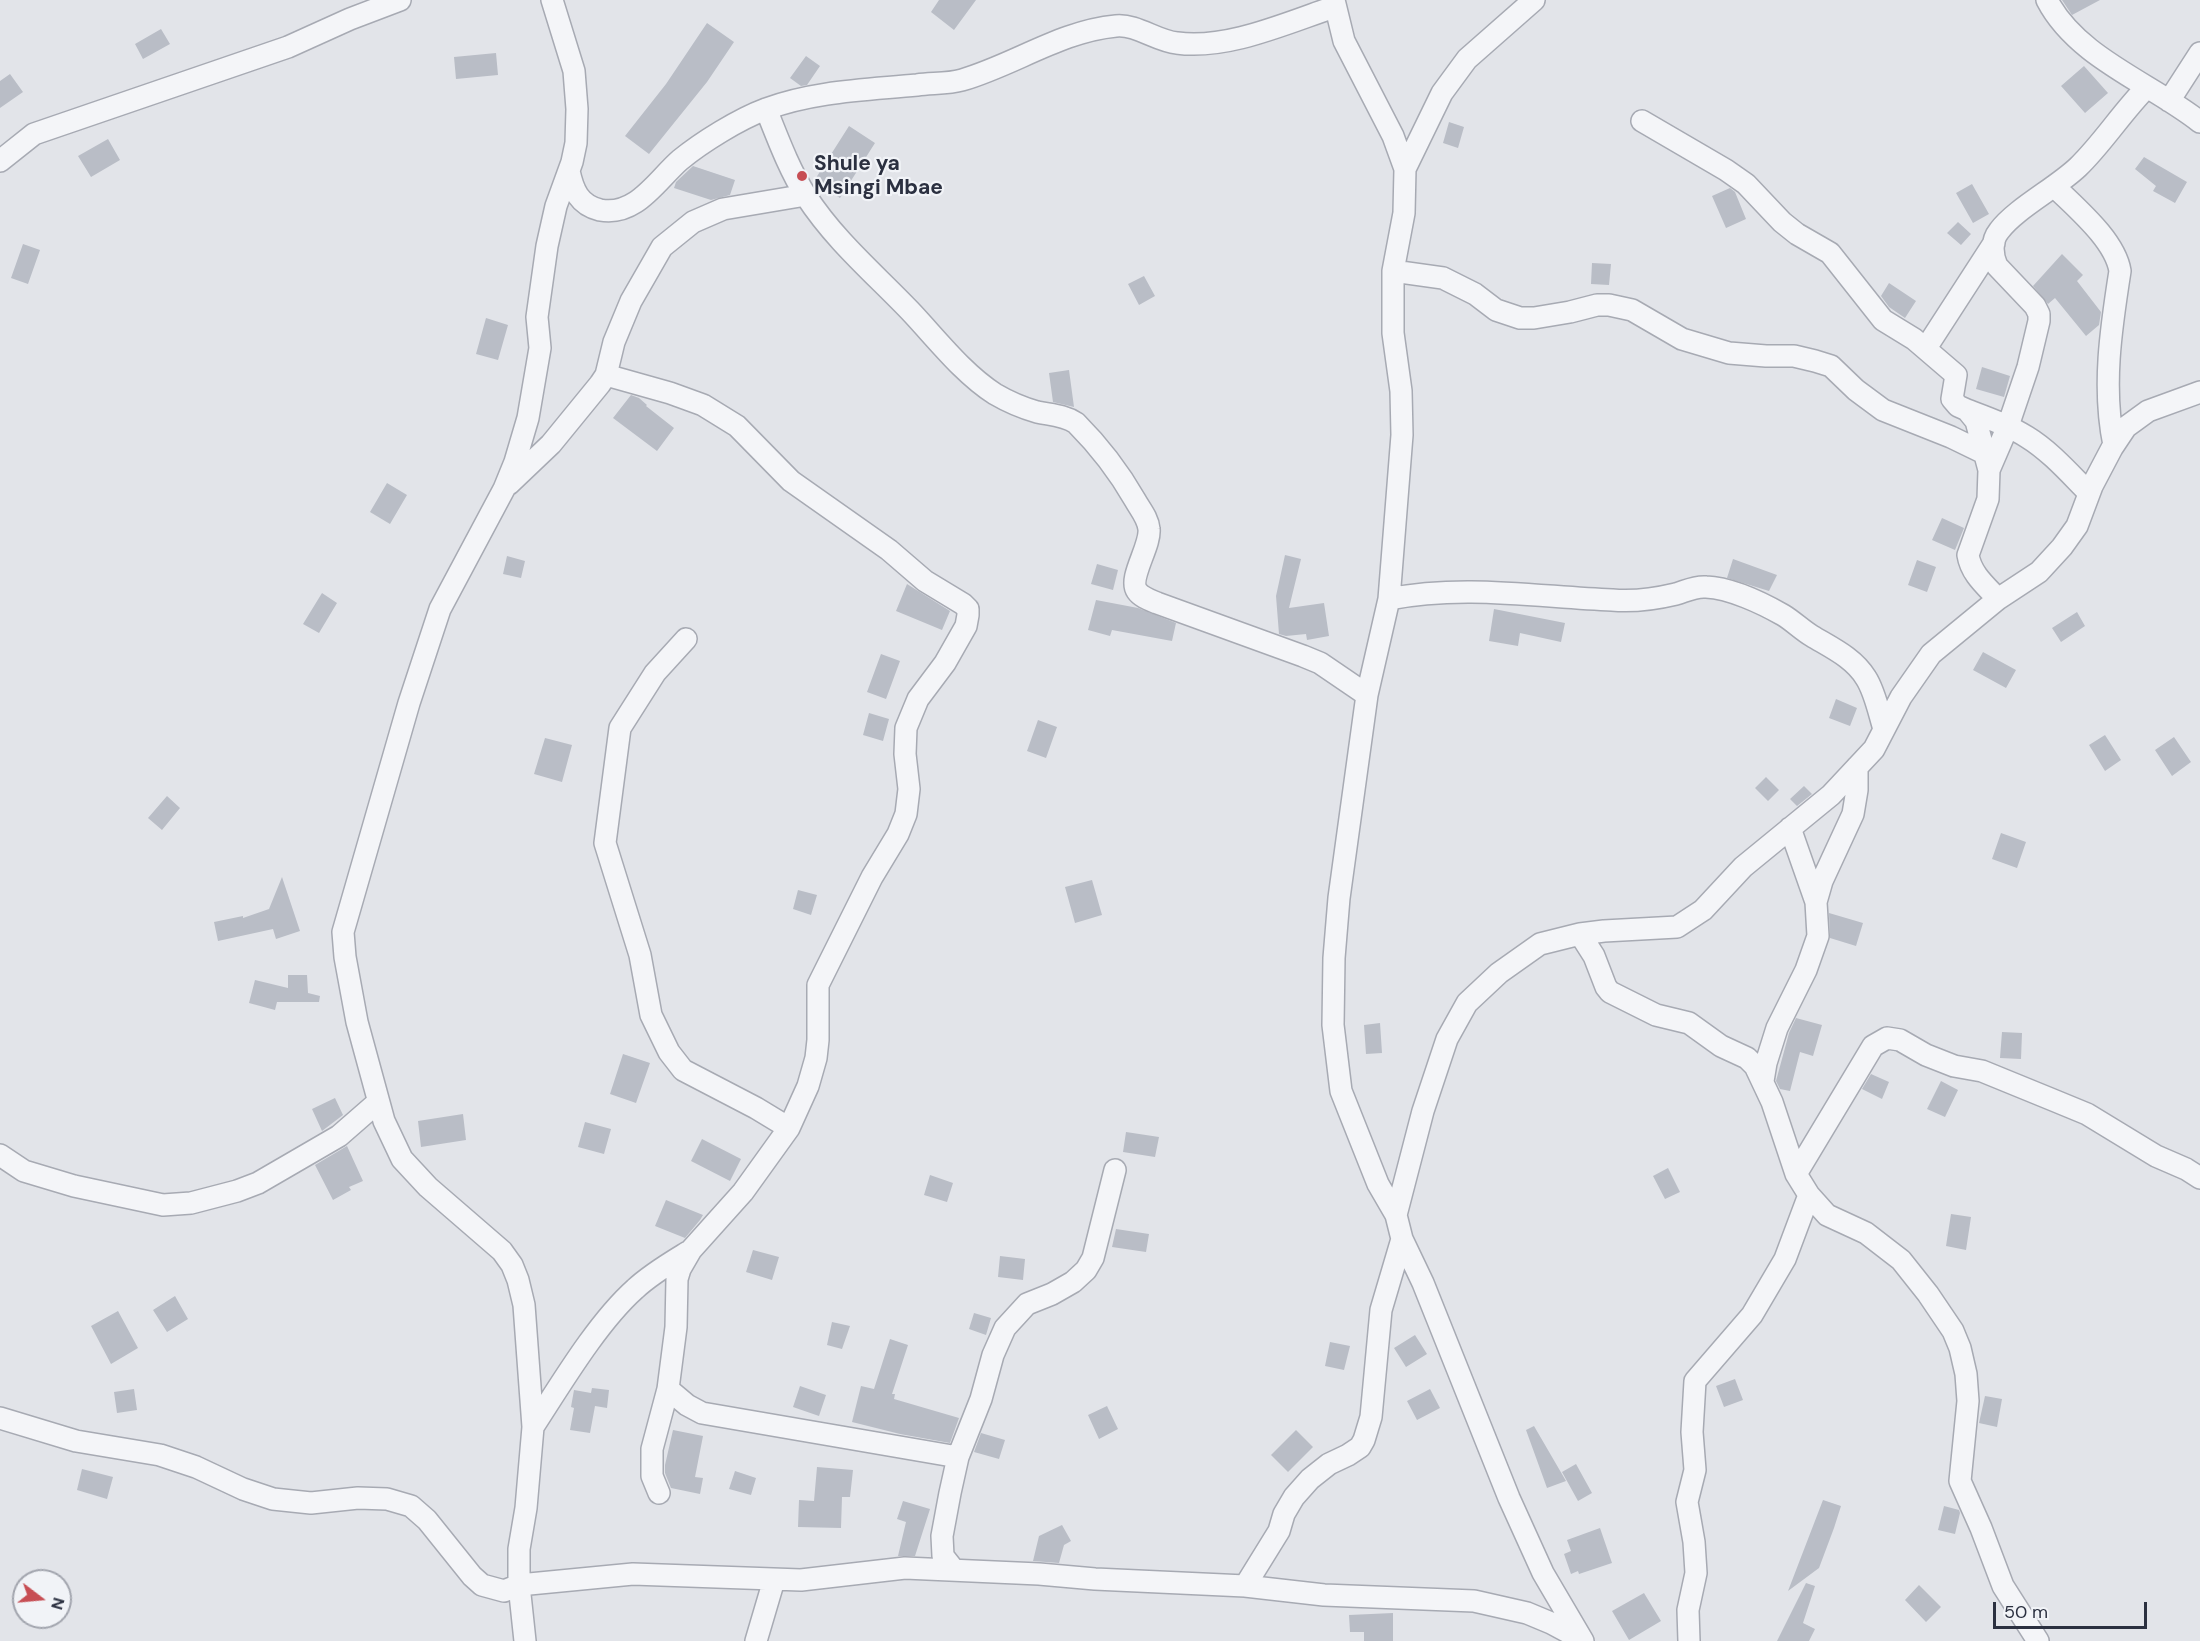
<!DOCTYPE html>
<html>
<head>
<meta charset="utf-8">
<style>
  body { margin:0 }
  #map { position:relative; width:2200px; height:1641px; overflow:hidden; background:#e2e4e9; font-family:"DM Sans",sans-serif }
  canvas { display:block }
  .north { position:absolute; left:12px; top:1569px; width:60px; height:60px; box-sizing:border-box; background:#f1f3f7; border:2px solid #a2a5ae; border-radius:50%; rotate:106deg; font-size:16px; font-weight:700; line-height:24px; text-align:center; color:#2b3040 }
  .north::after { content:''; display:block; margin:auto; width:21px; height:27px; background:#c74e54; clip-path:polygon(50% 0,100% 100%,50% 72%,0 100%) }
  .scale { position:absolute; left:1993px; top:1602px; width:154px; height:27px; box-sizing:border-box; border:3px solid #2b3040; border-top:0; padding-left:8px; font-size:18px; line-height:21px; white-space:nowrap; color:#2b3040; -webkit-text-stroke:4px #f1f3f7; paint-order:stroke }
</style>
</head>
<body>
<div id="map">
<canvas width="2200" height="1641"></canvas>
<div class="north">N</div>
<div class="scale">50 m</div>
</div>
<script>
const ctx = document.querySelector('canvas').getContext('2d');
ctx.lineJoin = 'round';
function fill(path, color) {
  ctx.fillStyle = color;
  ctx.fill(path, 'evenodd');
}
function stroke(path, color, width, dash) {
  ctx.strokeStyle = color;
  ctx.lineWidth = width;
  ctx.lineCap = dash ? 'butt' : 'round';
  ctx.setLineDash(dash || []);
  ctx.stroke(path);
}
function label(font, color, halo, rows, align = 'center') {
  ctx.font = font + ' "DM Sans",sans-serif';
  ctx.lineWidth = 4.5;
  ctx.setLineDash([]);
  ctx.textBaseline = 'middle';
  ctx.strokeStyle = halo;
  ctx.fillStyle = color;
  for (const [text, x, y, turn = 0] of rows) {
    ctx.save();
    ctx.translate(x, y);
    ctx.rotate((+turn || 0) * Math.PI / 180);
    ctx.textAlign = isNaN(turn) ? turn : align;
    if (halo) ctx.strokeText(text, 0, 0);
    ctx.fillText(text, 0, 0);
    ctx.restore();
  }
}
fill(new Path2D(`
  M939,0H976L954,30L931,12Z
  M2062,0H2100L2072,15Z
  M707,23L734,42L707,82L649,154L625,136L666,84Z
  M161,29L170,44L143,59L135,44Z
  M496,53L498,75L456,79L454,57Z
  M806,56L820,66L807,85L801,86L790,78Z
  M2084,66L2108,93L2085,113L2061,86Z
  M10,74L23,92L0,108V81Z
  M1449,122L1464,127L1458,148L1443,143Z
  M849,126L875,143L840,198L814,181Z
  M108,139L120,160L91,177L78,156Z
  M2144,157L2187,182L2175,203L2153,191L2156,186L2135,169Z
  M693,166L735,180L730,195L711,200L674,188L676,182Z
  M1972,184L1989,214L1973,223L1956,193Z
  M1730,188L1735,192L1746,219L1726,228L1712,196Z
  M1958,222L1971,234L1961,245L1947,233Z
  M23,244L40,250L28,284L11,278Z
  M2062,254L2083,275L2077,281L2101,312L2099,325L2086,336L2055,298L2048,304L2033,286Z
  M1592,263L1611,264L1609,285L1591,284Z
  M1144,276L1155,296L1139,305L1128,284Z
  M1889,283L1916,301L1905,318L1889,307L1881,296Z
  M486,318L508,325L498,360L476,354Z
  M1982,367L2010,376L2004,397L1976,389Z
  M1069,370L1074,407L1053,402L1049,373Z
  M631,395L639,398L647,405L646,406L674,428L657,451L613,418Z
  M387,483L407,495L390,524L370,512Z
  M1942,518L1964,528L1955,550L1932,540Z
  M1285,555L1301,559L1289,608L1324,603L1329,636L1307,640L1306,634L1286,636L1279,634L1276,596Z
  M507,556L525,561L521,578L503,574Z
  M1733,559L1777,575L1769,591L1727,578Z
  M1917,560L1936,567L1927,592L1908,585Z
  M1097,564L1118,570L1113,590L1091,584Z
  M907,584L950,611L942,630L896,611Z
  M322,593L337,603L319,633L303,624Z
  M1096,600L1138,608L1176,623L1172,641L1112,630L1110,636L1088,630Z
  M1494,609L1565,623L1561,642L1520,633L1518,646L1489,641Z
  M2077,612L2085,626L2061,642L2052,628Z
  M1983,652L2016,670L2006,688L1973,670Z
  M881,654L900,661L886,699L867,692Z
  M1836,699L1857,708L1850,726L1829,718Z
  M869,713L889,719L883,741L863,735Z
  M1038,720L1057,727L1046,758L1027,751Z
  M2105,735L2121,760L2105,771L2089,745Z
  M2174,737L2191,762L2172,776L2155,750Z
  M545,738L572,745L562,782L534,774Z
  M1766,777L1779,790L1768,801L1755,788Z
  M1804,786L1812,794L1797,806L1790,799Z
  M167,796L180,808L162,830L148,818Z
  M2001,833L2026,842L2017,868L1992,859Z
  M282,877L300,931L276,939L273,929L218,941L214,922L243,916V918L269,909Z
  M1092,880L1102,915L1075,923L1065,887Z
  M798,890L817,895L811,915L793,909Z
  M1829,913L1863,923L1856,946L1830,938Z
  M288,975H307L308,993L320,996L319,1002H277L275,1010L249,1003L255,980L288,988Z
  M1796,1018L1822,1025L1813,1056L1800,1052L1790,1091L1780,1089L1776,1081L1789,1033Z
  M1380,1023L1382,1053L1366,1054L1364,1025Z
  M2002,1032L2022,1033L2021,1059L2000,1058Z
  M623,1054L650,1063L636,1103L610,1094Z
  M1871,1074L1889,1082L1882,1099L1862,1089Z
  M1941,1081L1958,1090L1945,1117L1927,1109Z
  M335,1098L343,1115L322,1131L312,1109Z
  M463,1114L466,1140L421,1147L418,1121Z
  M585,1122L611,1129L604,1154L578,1147Z
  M1126,1132L1159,1137L1155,1157L1123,1152Z
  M702,1139L741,1159L730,1181L691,1161Z
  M347,1146L363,1181L349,1187L351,1190L333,1200L315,1165Z
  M1668,1168L1680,1192L1665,1199L1653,1176Z
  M930,1175L953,1183L947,1202L924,1195Z
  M666,1200L703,1215L700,1220L685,1238L655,1226Z
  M1951,1214L1971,1217L1966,1250L1946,1246Z
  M1116,1229L1149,1234L1146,1252L1112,1247Z
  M753,1250L779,1257L772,1280L746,1272Z
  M1000,1256L1025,1259L1023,1280L998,1277Z
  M175,1296L188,1319L167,1332L153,1310Z
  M118,1311L138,1348L111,1364L91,1326Z
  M974,1313L991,1318L986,1335L969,1329Z
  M832,1322L850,1326L842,1349L827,1345Z
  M1415,1335L1427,1354L1406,1367L1394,1348Z
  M890,1339L908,1345L892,1394H895L894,1399L959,1418L950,1443L900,1434L852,1422L861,1386L874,1389Z
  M1330,1342L1350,1346L1344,1370L1325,1366Z
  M1735,1379L1743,1400L1724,1407L1716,1386Z
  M800,1386L826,1395L819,1416L793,1407Z
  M592,1388L609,1390L607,1408L595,1406L590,1433L570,1430L574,1408L571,1407L574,1390L591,1393Z
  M134,1389L137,1410L117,1413L114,1392Z
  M1430,1389L1440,1408L1417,1420L1407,1401Z
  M1985,1396L2002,1399L1997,1427L1979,1423Z
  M1107,1406L1118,1429L1099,1439L1088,1415Z
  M1534,1426L1566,1481L1547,1488L1526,1430Z
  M673,1430L703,1436L695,1477L703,1478L700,1494L671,1488L665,1473V1465Z
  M1296,1430L1313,1447L1288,1472L1271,1455Z
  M981,1433L1005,1440L999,1459L974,1452Z
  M1576,1464L1592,1493L1578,1501L1562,1472Z
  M817,1467L853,1470L850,1497H842L841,1528L798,1527L799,1500L814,1501Z
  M82,1469L113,1477L107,1499L77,1490Z
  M735,1471L756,1478L751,1495L729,1489Z
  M1823,1500L1841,1506L1834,1528L1819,1568L1788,1591Z
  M903,1501L930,1509L915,1556H898L906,1522L897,1519Z
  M1944,1506L1959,1510L1960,1513L1955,1534L1938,1530Z
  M1062,1525L1071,1541L1064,1545L1059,1563L1033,1561L1039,1536Z
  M1600,1528L1612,1563L1579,1574L1578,1571L1571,1574L1564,1554L1571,1551L1567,1540Z
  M1806,1583L1815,1586L1803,1623L1815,1629L1809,1641H1777Z
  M1919,1585L1941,1607L1926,1622L1905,1600Z
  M1644,1593L1661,1621L1629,1640L1612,1611Z
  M1393,1613V1641H1364V1632H1350L1349,1615Z`), '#b9bdc6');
const street = new Path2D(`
  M1334,0L1344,41L1393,136L1405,169L1404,213L1393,271V333L1401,391L1402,435L1389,599L1367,695L1339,898L1334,958L1333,1025L1341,1091L1378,1184L1396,1215L1402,1239L1423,1283L1509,1498L1543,1573L1583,1641
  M2047,0C2077,58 2151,83 2200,122
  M2169,101L2200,53
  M766,109C778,139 789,169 806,196C836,242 876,275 913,314C939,342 964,374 995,394C1007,401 1023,408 1037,412C1051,415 1064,415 1076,423C1099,446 1119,472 1135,500C1140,509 1148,518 1149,529C1151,546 1128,578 1137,591C1141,597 1150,600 1157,603L1303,656L1320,663L1367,695
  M1642,121L1726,170L1746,184L1782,222L1797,234L1830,253L1883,320L1914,339L1956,375L1952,399L1958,406L1967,410L1976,421L1989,470L1988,499L1968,555C1971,574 1986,586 1998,599
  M0,161L34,134L288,47L350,19L400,0
  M1405,169L1442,93L1467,59L1534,0
  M569,171C573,190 579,205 600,210C636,217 657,180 680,160C702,142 739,119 766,109C815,91 866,90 917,85C932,83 948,84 962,80C1014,65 1061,31 1116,26C1137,24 1156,41 1177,43C1227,50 1286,23 1334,7
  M2055,187C2076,208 2115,240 2120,271C2111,328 2102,388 2114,445
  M1393,271L1443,278L1475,294L1496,310L1520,318H1534L1570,312L1597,305H1609L1632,310L1682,339L1729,353L1766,356H1794L1815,361L1831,366L1856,390L1883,410L1951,437L1986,454
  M1926,348L1994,243
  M606,375L670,393L703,405L737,426L791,481L889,550L925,581L963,604L968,609V615L966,626L945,663L918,699L906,728L905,754L909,789L906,814L898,834L872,877L818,985V1040L816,1058L808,1086L789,1128L743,1192L691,1250L680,1269L677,1279L676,1327L668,1389L652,1449V1476L659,1493
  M1967,410C1988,418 2008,425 2027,437C2050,451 2070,474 2089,493
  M1989,470L2008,426L2028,367L2039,321V314L2035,306L1997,266C1992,255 1991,241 1999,231C2015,209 2056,188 2078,167C2103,143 2122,112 2147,87
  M509,484L551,444L600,384L606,375L614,342L631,301L662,247L693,222L723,209L806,195
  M1389,599C1463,584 1538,597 1612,600C1633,602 1655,599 1676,594C1686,591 1695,586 1706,587C1730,588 1762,603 1783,615C1793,621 1802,630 1812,636C1832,648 1854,658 1866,678C1875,692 1879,713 1884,729
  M686,639L655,673L620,728L605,843L640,955L651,1015L669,1052L683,1070L756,1108L789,1128
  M1790,828L1816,902
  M1580,934L1594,956L1606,987L1610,992L1656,1015L1689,1023L1721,1046L1747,1058L1755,1066L1772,1102L1796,1174L1809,1195L1827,1215L1866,1233L1901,1260L1928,1294L1953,1331L1960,1348L1966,1374L1968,1401L1960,1481L1981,1528L2003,1586L2038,1641
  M1763,1081L1766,1063L1777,1028L1806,970L1818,936L1816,902L1822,881L1853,814L1857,790V767
  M0,1155L24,1171L74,1186L163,1205L191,1203L237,1191L258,1183L339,1136L378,1102
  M1796,1174L1873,1046L1887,1038L1900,1040L1926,1055L1954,1066L1982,1071L2053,1100L2087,1114L2156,1156L2186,1169L2200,1178
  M1396,1215L1423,1111L1447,1039L1467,1003L1499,973L1540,944L1580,934L1604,931L1677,927L1703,910L1743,867L1831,795L1874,749L1901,697L1931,654L1998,599L2039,572L2062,547L2077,526L2092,486L2112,448L2126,427L2148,411L2200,392
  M668,1389L687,1405L702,1413L958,1457
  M0,1418L76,1441L160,1455L196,1467L243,1489L273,1499L311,1503L358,1498L387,1499L411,1506L427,1520L472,1576L482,1585L504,1591L519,1585L633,1574L801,1580L905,1568L1039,1574L1095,1579L1245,1586L1324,1595L1474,1601L1527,1613L1551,1623L1581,1639
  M533,1427C561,1384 597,1323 635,1289C651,1274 670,1263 688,1252
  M954,1570L943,1556L942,1536L950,1493L958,1457L981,1399L993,1355L1005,1328L1027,1304L1052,1294L1073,1282L1086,1270L1093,1258L1115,1170
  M1245,1586L1279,1531L1284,1514L1294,1497L1310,1479L1329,1464L1348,1455L1360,1447L1364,1440L1371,1417L1381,1310L1402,1239
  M525,1641L519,1585V1549L526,1508L533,1427L524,1305L518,1280L512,1265L502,1251L428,1187L402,1159L384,1121L357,1022L345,957L343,932L409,703L440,609L504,489L515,462L528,418L540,348L537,317L547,246L556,206L572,162L576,143L577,109L574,71L552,0
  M756,1641L774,1580
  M1689,1641L1688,1610L1696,1573L1694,1542L1687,1502L1695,1470L1692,1432L1695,1381L1752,1315L1785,1259L1809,1195`);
stroke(street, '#a7aab3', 24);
stroke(street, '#f4f5f8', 21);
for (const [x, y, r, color] of [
  [802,176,6,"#c74e54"]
]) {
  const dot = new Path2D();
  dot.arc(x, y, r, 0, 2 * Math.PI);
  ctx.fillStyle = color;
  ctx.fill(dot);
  stroke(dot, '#f1f3f7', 2);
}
label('bold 21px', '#2b3040', '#f1f3f7', [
  ["Shule ya",814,164],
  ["Msingi Mbae",814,188]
], 'left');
</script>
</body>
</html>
